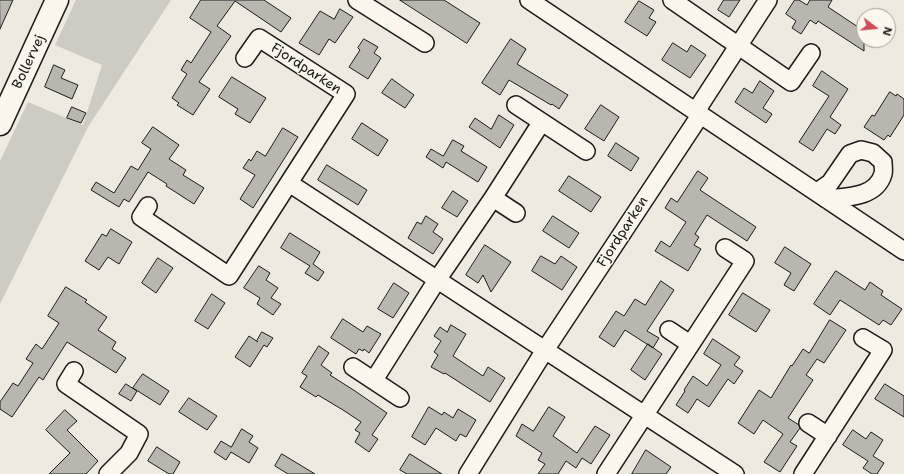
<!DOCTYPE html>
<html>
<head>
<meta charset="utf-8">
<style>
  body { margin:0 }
  #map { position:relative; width:904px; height:474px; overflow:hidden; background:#eeeadf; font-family:"Shantell Sans",sans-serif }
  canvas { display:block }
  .north { position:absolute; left:856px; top:8px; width:40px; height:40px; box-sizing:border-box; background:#fbf7ec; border:1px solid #a29f99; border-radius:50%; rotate:106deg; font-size:11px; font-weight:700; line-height:16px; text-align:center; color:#1c1c1c }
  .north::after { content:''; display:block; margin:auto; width:14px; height:18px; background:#d1495b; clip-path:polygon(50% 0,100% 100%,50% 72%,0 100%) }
</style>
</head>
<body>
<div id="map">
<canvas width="904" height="474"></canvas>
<div class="north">N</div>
</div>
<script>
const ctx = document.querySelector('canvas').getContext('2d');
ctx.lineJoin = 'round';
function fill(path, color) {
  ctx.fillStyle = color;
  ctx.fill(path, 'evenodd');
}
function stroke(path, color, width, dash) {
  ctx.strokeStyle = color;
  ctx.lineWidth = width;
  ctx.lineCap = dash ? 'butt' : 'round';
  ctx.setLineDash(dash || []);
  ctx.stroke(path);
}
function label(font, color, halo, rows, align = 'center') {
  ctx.font = font + ' "Shantell Sans",sans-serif';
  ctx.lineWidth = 3;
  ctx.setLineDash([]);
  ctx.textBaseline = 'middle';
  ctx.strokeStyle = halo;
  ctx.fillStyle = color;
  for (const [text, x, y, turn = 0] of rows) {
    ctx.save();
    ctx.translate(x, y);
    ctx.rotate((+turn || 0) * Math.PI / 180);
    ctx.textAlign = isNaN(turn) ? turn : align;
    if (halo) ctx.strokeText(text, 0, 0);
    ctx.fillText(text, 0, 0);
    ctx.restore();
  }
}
fill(new Path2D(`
  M76,0H171L88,127L0,304V161L28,102L83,125L102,65L55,45Z`), '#ceccc2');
const building = new Path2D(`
  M0,0H13L0,29Z
  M201,0H264L291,18L281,32L235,1L217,26L231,36L199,82L210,89L193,115L177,105L179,103L172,98L187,74L181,70L187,60L191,63L211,32L190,18Z
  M400,0H444L480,23L467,43Z
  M724,0H740L729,17L718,10Z
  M795,0H799L807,5L810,0H832L828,7L864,31V51L818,21L816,24L810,20L801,34L792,28L796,21L786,14Z
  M639,1L654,10L649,18L656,22L647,36L625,22Z
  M340,9L353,17L335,43L329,39L319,55L299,43L320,11L334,19Z
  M364,39L378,47L374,53L381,58L368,79L349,67L360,50L358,48Z
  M511,39L526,49L517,64L568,95L559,109L552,104L551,105L509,80L500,95L482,83Z
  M673,43L687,52L691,45L706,55L690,78L662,60Z
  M54,65L65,70L61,78L78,85L72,99L45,87Z
  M822,71L848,89L830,117L841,125L835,134L827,129L813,151L799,142L829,96L813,86Z
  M232,77L266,98L250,123L235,114L238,109L219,97Z
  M392,79L414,95L405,108L382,93Z
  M760,81L774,91L763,108L772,114L766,123L735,102L744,88L752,93Z
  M890,92L896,96L897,94L904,99V115L890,137L888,135L884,140L864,127L872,115L874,116Z
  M601,105L619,117L604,141L585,129Z
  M72,107L86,113L81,123L67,118Z
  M499,115L514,125L500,148L469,127L475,118L491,129Z
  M362,123L388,140L378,156L352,139Z
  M153,127L179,145L169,159L186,170L183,175L204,188L194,204L166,186L167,184L148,172L129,202L124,199L119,207L91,190L96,182L114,193L131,166L138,170L151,149L142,143Z
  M283,128L298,137L253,208L240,199L255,175L243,168L249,159L251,161L257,151L265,156Z
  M453,140L464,146L461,151L487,167L478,182L446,162L443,168L426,157L431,149L443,156Z
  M616,143L639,158L631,171L608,156Z
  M327,165L367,190L358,205L318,180Z
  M698,171L708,178L700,190L756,227L747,241L707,215L695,234L699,237L694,245L701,249L688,271L655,251L661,241L670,247L686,222L665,208L671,198L677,202Z
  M569,176L601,197L591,212L559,191Z
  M453,191L468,201L457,217L442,208Z
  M426,216L438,224L433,232L443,239L433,254L408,238L417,222L421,224Z
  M553,216L579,233L569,248L543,231Z
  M111,229L132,242L119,264L108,257L99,270L85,261L102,234L106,236Z
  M290,233L320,252L313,264L324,272L318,281L305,273L310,266L281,248Z
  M485,245L511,262L491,292L483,275L478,283L466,275Z
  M785,247L811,264L794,291L784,285L791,273L775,263Z
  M541,256L555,264L561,256L577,267L562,290L532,271Z
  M158,258L173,268L156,293L142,283Z
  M259,266L270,273L266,280L278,288L271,298L281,304L273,315L257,304L260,298L244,288Z
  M836,271L865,290L870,282L883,291L881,295L902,309L891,325L883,320L879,325L840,300L830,315L814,304Z
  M661,281L674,290L647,331L659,338L653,348L625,330L614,347L599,337L616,311L624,316L635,299L645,305Z
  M394,283L409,293L393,318L378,309Z
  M66,287L87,300L85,302L107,317L98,330L116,342L112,349L126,358L116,373L67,342L43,380L39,377L12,417L0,409V402L13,383L18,386L33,363L26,359L36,344L42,349L59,323L48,316Z
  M743,293L770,310L756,332L729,315Z
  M212,294L225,303L208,329L195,321Z
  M343,319L363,332L367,326L381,334L369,353L364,349L363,351L359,349L356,354L331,338Z
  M830,320L846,330L824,363L817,359L806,375L813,380L788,418L799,425L800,428L790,442L797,446L780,472L764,462L783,434L763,420L754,434L738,423L759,390L771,398L791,365L792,366L803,349L809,353Z
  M451,325L466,334L453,356L483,376L488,367L505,378L490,402L445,373L444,374L431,367L438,355L434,352L441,341L434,336L440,327L447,332Z
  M262,332L273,338L267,347L264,345L250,367L235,357L249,336L258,342L257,341Z
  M713,339L740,357L734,365L743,371L734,384L728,379L709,407L697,399L688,413L676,405L685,391L684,390L693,376L707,386L721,365L704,354Z
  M648,344L662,354L645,380L631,370Z
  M319,346L329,353L321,365L332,373L330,375L355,391L387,413L372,435L378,439L369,452L355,442L360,433L355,430L361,422L343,410L318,395L316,397L300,387L307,376L302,373Z
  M143,374L169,391L160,405L133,388Z
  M126,384L137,391L131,401L119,394Z
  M885,384L904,396V417L875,399Z
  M189,398L217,416L207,430L179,412Z
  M429,407L442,415L444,412L453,418L458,409L476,420L466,437L460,434L456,441L436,428L425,445L412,437Z
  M549,407L565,417L553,436L577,453L595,426L610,435L591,464L582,458L576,468L566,461L558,474H538L545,464L538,460L542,453L516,436L522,424L533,431Z
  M65,410L77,421L67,430L98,461L86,474H49L70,453L46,430Z
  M242,429L253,436L249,442L258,448L249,463L231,452L226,460L214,452L221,441L231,447Z
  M853,430L866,439L871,432L883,440L873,456L884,463L877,474H872L863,468L868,461L843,445Z
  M157,447L180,462L173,474H169L148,461Z
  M646,450L671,467L666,474H632Z
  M282,454L315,474H288L275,466Z
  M410,454L442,474H407L400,470Z`);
fill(building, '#b9b6af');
stroke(building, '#1c1c1c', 1);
const minor = new Path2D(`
  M357,0L425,43
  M529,0L904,251
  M672,0L791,82L811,53
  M516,105L586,151
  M696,111L768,0
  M289,183L735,474
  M817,192L830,183L850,154L861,150L873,153L883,162C883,166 884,171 883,174C876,198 846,197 826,199
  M493,198L516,213
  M148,206L141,217L229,276L346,94L259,38L245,58
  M669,330L690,344
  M353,367L400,398
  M74,371L66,384L139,434L129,453L108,474
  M374,380L437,280L493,198L541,123
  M808,423L828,436
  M468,474L545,350L701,114
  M606,474L745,261L725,248
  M803,474L883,350L863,338`);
const major = new Path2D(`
  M0,124L57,0`);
stroke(minor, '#1c1c1c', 20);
stroke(major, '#1c1c1c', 25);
stroke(minor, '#fbf7ec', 17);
stroke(major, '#fbf7ec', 22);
label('14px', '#1c1c1c', '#fbf7ec', [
  ["Bollervej",29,62,-65],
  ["Fjordparken",306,69,33],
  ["Fjordparken",623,232,-57]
]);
</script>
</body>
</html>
